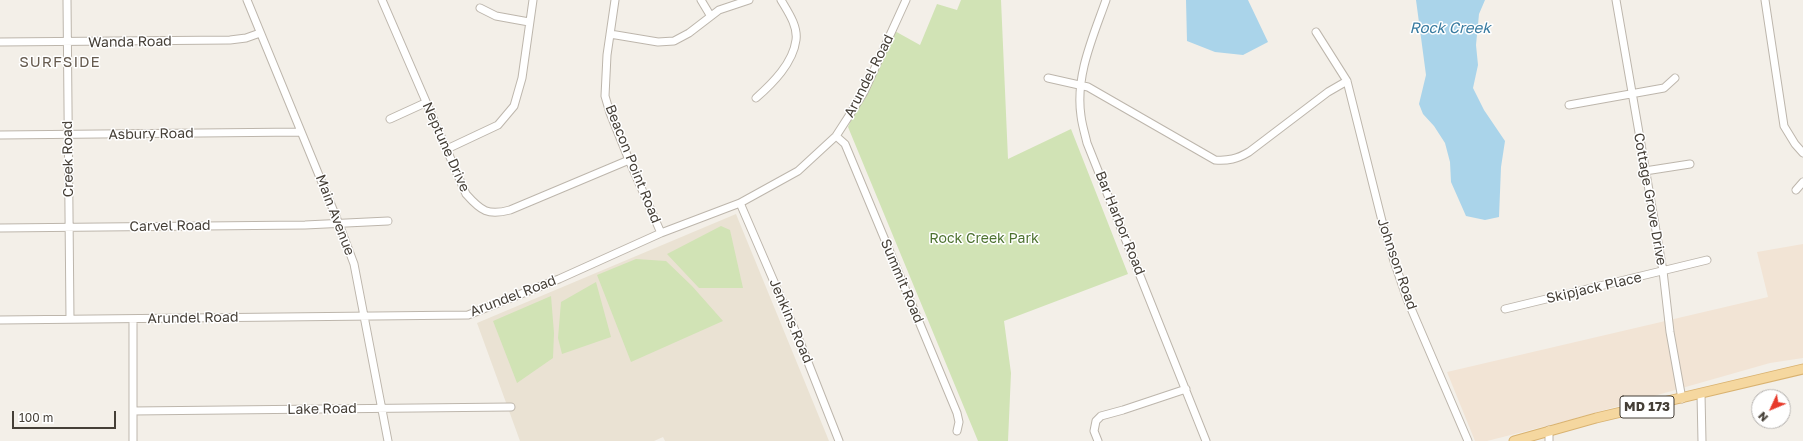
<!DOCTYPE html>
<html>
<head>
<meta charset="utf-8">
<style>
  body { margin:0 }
  #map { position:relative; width:1803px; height:441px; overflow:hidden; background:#f3efe8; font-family:"Golos Text",sans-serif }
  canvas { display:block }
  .north { position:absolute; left:1751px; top:389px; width:40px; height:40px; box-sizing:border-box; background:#fff; border:1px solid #b5b2af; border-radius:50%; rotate:226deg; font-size:11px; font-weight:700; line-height:16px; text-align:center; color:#453f37 }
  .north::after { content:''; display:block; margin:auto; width:14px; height:18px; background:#e73a2b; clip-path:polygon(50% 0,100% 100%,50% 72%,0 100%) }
  .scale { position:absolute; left:12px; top:411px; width:104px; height:18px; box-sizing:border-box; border:2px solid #453f37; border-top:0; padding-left:5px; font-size:12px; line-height:14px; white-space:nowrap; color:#453f37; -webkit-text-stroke:3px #fff; paint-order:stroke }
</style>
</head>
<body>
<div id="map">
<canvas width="1803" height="441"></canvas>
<div class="north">N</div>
<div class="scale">100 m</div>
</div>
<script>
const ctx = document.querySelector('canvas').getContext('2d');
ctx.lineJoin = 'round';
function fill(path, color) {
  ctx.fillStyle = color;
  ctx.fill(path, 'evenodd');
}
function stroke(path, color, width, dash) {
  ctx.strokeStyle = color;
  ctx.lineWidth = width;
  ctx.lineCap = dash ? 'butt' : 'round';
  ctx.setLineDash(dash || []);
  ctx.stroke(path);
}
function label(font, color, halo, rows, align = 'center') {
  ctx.font = font + ' "Golos Text",sans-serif';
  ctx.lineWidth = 3;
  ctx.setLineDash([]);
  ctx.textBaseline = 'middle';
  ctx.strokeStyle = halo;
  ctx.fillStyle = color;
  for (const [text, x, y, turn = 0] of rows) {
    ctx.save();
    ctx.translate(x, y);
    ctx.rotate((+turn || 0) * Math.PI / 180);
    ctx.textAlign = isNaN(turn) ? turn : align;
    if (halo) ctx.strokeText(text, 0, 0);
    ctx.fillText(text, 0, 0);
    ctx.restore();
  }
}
fill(new Path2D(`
  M1803,244V358L1770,363L1566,421L1487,441H1475L1447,372L1768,297L1757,252Z`), '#f2e4d5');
fill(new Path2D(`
  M736,214L829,441H665L663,437L654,441H520L477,323Z`), '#eae2d3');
fill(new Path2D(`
  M961,0H1001L1008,159L1071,129L1128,274L1004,321L1011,373L1008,441H978L848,127L893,30L920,45L937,4L957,10Z
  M721,226L730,230L743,288H699L667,254Z
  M636,259L666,261L692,286L723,321L631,362L597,275Z
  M596,282L611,337L562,354L558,338L561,302Z
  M551,296L554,333L553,358L517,383L493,321Z`), '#d1e3b5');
fill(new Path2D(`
  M1186,0H1248L1268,42L1243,55L1215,52L1187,41Z
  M1416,0H1485L1479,14L1476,45L1478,65L1473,88L1484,110L1505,141L1501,167L1499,217L1485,220L1466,216L1451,182L1450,162L1445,143L1434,126L1423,114L1419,104L1426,75Z`), '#aad4ea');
const minor = new Path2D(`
  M67,0L70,319
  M247,0L339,224L354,264L388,441
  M382,0L466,194C481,211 488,216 510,210L629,160
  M615,0L607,55L605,96L610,113L629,160L661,233
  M701,0L710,15
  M1106,0C1093,37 1075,76 1081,116C1082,125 1085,134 1087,143L1206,441
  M1616,0L1663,271L1670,332L1682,399
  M1765,0L1784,126L1795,144L1803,153
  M480,8L496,16L529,22
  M1316,32L1347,81L1382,221L1394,261L1407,299L1468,441
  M610,34L658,42L674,41L689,33L719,10L749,0
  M0,42L230,40L246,38L260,33
  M1048,78L1088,87L1215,160C1228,161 1237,159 1249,152L1328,92L1347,81
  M756,98C773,83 793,63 796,40C798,26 788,12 781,0
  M1569,105L1664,88L1675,78
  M390,119L425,103
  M0,135L301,132
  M836,136L845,144L957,413L959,422L957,431
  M447,149L498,125L514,106L522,78L533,0
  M1645,171L1690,164
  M1796,190L1803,182
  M740,203L800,342L839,441
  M0,228L305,225L388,221
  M1505,309L1707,260
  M133,319V441
  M0,320L468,315L559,279L661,233L740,203L798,171L836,136L847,119L864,92L906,0
  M1701,394L1702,441
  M133,411L511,407
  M1098,441L1094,431L1096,421L1101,416L1123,410L1186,389
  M1549,441V430`);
const major = new Path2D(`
  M1514,441L1596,418L1803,369`);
stroke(minor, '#bdb6ac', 9);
stroke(major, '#d9b270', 11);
stroke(minor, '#fff', 7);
stroke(major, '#f5d79f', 9);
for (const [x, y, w] of [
  [1647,407,54]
]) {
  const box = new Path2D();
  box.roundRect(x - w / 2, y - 11, w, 22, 3);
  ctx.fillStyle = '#fff';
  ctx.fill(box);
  stroke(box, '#453f37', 1);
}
label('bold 13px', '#453f37', null, [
  ["MD 173",1647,407]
]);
label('14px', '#453f37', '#fff', [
  ["Wanda Road",130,42,-1],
  ["Arundel Road",869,76,-63],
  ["Asbury Road",151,134,-1],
  ["Neptune Drive",446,147,66],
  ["Creek Road",68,159,-91],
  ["Beacon Point Road",633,164,68],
  ["Cottage Grove Drive",1650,199,80],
  ["Main Avenue",335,215,69],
  ["Bar Harbor Road",1120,223,68],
  ["Carvel Road",170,226,-1],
  ["Johnson Road",1397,264,71],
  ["Summit Road",902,281,67],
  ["Skipjack Place",1594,288,-13],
  ["Arundel Road",513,296,-21],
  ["Arundel Road",193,318,-1],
  ["Jenkins Road",791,321,67],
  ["Lake Road",322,409,-1]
]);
label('14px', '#4d7230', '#fff', [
  ["Rock Creek Park",984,239]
]);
label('italic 15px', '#387ba0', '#fff', [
  ["Rock Creek",1450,28]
]);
ctx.letterSpacing = '1px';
label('15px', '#675c50', '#fff', [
  ["SURFSIDE",60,62]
]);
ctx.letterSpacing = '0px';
</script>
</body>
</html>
